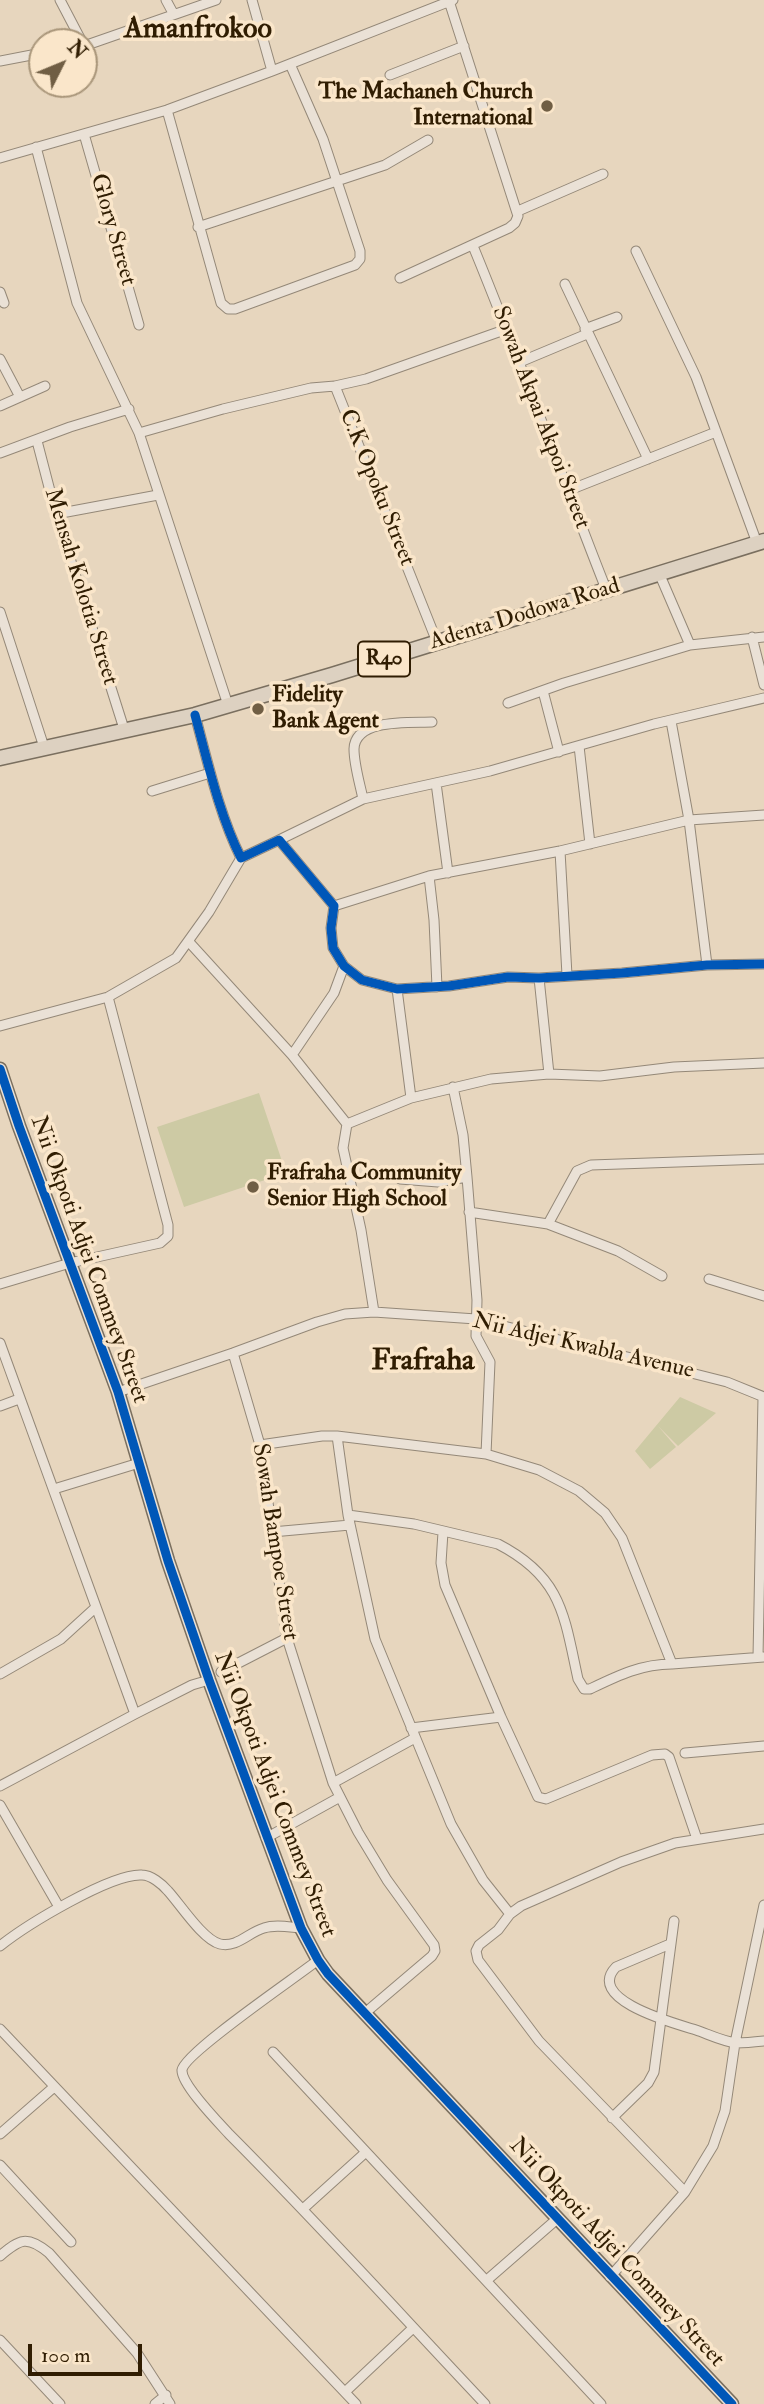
<!DOCTYPE html>
<html>
<head>
<meta charset="utf-8">
<style>
  body { margin:0 }
  #map { position:relative; width:764px; height:2404px; overflow:hidden; background:#e7d6be; font-family:"IM FELL Double Pica",serif }
  canvas { display:block }
  .north { position:absolute; left:28px; top:28px; width:70px; height:70px; box-sizing:border-box; background:#fae6ca; border:2px solid #a9967a; border-radius:50%; rotate:47deg; font-size:19px; font-weight:700; line-height:28px; text-align:center; color:#301d02 }
  .north::after { content:''; display:block; margin:auto; width:24px; height:32px; background:#705e44; clip-path:polygon(50% 0,100% 100%,50% 72%,0 100%) }
  .scale { position:absolute; left:28px; top:2344px; width:114px; height:32px; box-sizing:border-box; border:4px solid #301d02; border-top:0; padding-left:9px; font-size:21px; line-height:24px; white-space:nowrap; color:#301d02; -webkit-text-stroke:5px #fae6ca; paint-order:stroke }
</style>
</head>
<body>
<div id="map">
<canvas width="764" height="2404"></canvas>
<div class="north">N</div>
<div class="scale">100 m</div>
</div>
<script>
const ctx = document.querySelector('canvas').getContext('2d');
ctx.lineJoin = 'round';
function fill(path, color) {
  ctx.fillStyle = color;
  ctx.fill(path, 'evenodd');
}
function stroke(path, color, width, dash) {
  ctx.strokeStyle = color;
  ctx.lineWidth = width;
  ctx.lineCap = dash ? 'butt' : 'round';
  ctx.setLineDash(dash || []);
  ctx.stroke(path);
}
function label(font, color, halo, rows, align = 'center') {
  ctx.font = font + ' "IM FELL Double Pica",serif';
  ctx.lineWidth = 7;
  ctx.setLineDash([]);
  ctx.textBaseline = 'middle';
  ctx.strokeStyle = halo;
  ctx.fillStyle = color;
  for (const [text, x, y, turn = 0] of rows) {
    ctx.save();
    ctx.translate(x, y);
    ctx.rotate((+turn || 0) * Math.PI / 180);
    ctx.textAlign = isNaN(turn) ? turn : align;
    if (halo) ctx.strokeText(text, 0, 0);
    ctx.fillText(text, 0, 0);
    ctx.restore();
  }
}
fill(new Path2D(`
  M259,1093L286,1173L184,1207L157,1127Z
  M680,1397L716,1413L678,1446L658,1426L676,1447L650,1469L635,1451Z`), '#cdcaa4');
const street = new Path2D(`
  M60,0L82,42
  M166,0L173,13
  M252,0L272,71
  M84,46L216,0
  M0,61L42,53
  M390,75L464,46
  M167,110L221,303L228,309H235L355,265L360,259V251L323,139L290,64
  M84,134L139,325
  M36,147L77,303L139,433L228,705
  M0,158L167,110L272,71L453,0
  M518,211L603,174
  M198,227L385,165L428,140
  M473,246C520,360 561,475 606,589
  M636,251L696,377L757,543
  M400,278L509,228L515,223L518,216L449,1
  M565,284L648,459
  M0,292L4,303
  M585,329L617,317
  M0,359L20,397
  M520,362L587,334
  M0,406L45,386
  M139,433L223,409L311,388L335,386
  M37,441L56,514L125,732
  M0,453L70,427L129,409
  M567,491L716,432
  M56,514L158,495
  M659,573L690,645
  M0,612L44,747
  M752,637L764,685
  M437,642L335,386L366,379L507,329
  M543,691L559,752
  M508,703L564,683L690,645L764,637
  M195,715C208,763 219,814 241,858L279,840L334,906L331,928L333,948L344,966L362,980L397,989L449,986L508,977L539,978L622,973L707,965L764,964
  M671,721L689,820L707,965
  M579,746L590,844
  M436,783L448,873
  M152,791L210,773
  M363,799C360,784 354,765 354,749C355,718 411,723 432,722
  M279,840L363,799L490,771L654,724L764,698
  M560,851L567,975
  M429,876L434,920L437,987
  M334,906L429,876L560,851L689,820L764,815
  M189,942L292,1055L347,1124
  M539,978L549,1074
  M397,989L411,1098
  M0,1026L108,997L176,958L209,912L241,858
  M292,1055L334,993L344,966
  M453,1087L463,1135L467,1177L477,1300L476,1336L490,1362L486,1454
  M400,1179L438,1182L467,1177
  M469,1212L548,1224L577,1171L591,1165L764,1159
  M548,1224L618,1251L662,1276
  M709,1279L764,1296
  M0,1284L70,1263L160,1243L168,1236V1225L108,997
  M374,1312L361,1230L343,1148L347,1124L411,1098L491,1079L549,1074L600,1076L674,1067L764,1063
  M0,1343L135,1714
  M233,1353L260,1445L287,1638L333,1783L358,1832L387,1880L434,1945L435,1951L432,1956L365,2013
  M118,1392L233,1353L317,1322L345,1314L374,1312L476,1319L727,1382L764,1397
  M0,1406L19,1399
  M337,1436L348,1515L375,1639L451,1824L483,1880L510,1914
  M260,1445L322,1436H337L486,1454L539,1470L579,1491L605,1513L622,1538L672,1664L764,1657
  M54,1489L139,1463
  M348,1515L414,1524L498,1544C562,1577 564,1615 578,1679L584,1689H590C617,1676 641,1664 672,1664
  M272,1532L350,1525
  M443,1532L441,1563L445,1585L501,1717L538,1797L546,1799L652,1755L665,1754L669,1757L697,1839
  M758,1657L763,1397
  M221,1672L287,1638
  M0,1674L61,1639L95,1608
  M411,1728L501,1717
  M685,1753L764,1746
  M333,1783L415,1738
  M0,1786L135,1714L192,1685L209,1680
  M0,1805L59,1907
  M266,1838L340,1797
  M670,1944L616,1967C584,2000 677,2024 696,2030C708,2034 724,2042 737,2043C746,2043 755,2042 764,2041
  M0,1946C25,1926 111,1873 142,1875C151,1875 162,1884 168,1891C180,1904 203,1940 220,1944C237,1948 249,1932 264,1928C275,1924 289,1927 301,1928
  M318,1960C298,1976 184,2053 182,2070C181,2084 219,2123 229,2134C317,2222 400,2314 485,2404
  M0,2029L356,2404
  M273,2052L601,2404
  M612,2118L648,2083L654,2072L674,1921
  M0,2134L54,2087
  M0,2165L71,2242
  M685,2192L539,2041L478,1960L476,1951L479,1945L498,1930L510,1914L521,1906L621,1862L675,1843L764,1829
  M304,2208L366,2152
  M0,2256C20,2239 27,2235 49,2253L137,2353L170,2404
  M610,2277L685,2192L713,2146L725,2111L735,2043L764,1905
  M487,2280L557,2219
  M0,2340L60,2404
  M345,2392L413,2328
  M155,2404L166,2395`);
const secondary = new Path2D(`
  M0,1069L19,1126L118,1392L168,1561L209,1680L301,1928L318,1960L328,1974L732,2404`);
const primary = new Path2D(`
  M0,758L195,715L332,675L764,541`);
stroke(street, '#948878', 11);
stroke(secondary, '#7a6f5f', 15);
stroke(primary, '#7a6f5f', 17);
stroke(street, '#eae1d6', 9);
stroke(secondary, '#eae1d6', 12);
stroke(primary, '#ddd1c1', 14);
stroke(new Path2D(`
  M195,715C208,763 219,814 241,858L279,840L334,906L331,928L333,948L344,966L362,980L397,989L449,986L508,977L539,978L622,973L707,965L764,964
  M0,1069L19,1126L118,1392L168,1561L209,1680L301,1928L318,1960L328,1974L732,2404`), '#0057b8', 9);
for (const [x, y, r, color] of [
  [547,106,7,"#705e44"],
  [258,709,7,"#705e44"],
  [253,1187,7,"#705e44"]
]) {
  const dot = new Path2D();
  dot.arc(x, y, r, 0, 2 * Math.PI);
  ctx.fillStyle = color;
  ctx.fill(dot);
  stroke(dot, '#fae6ca', 2.5);
}
for (const [x, y, w] of [
  [384,659,52]
]) {
  const box = new Path2D();
  box.roundRect(x - w / 2, y - 17.5, w, 35, 5);
  ctx.fillStyle = '#fae6ca';
  ctx.fill(box);
  stroke(box, '#301d02', 2);
}
label('bold 21px', '#301d02', null, [
  ["R40",384,659]
]);
label('bold 23px', '#301d02', '#fae6ca', [
  ["The Machaneh Church",533,93,"right"],
  ["International",533,119,"right"],
  ["Fidelity",272,696],
  ["Bank Agent",272,722],
  ["Frafraha Community",267,1174],
  ["Senior High School",267,1200]
], 'left');
label('23px', '#301d02', '#fae6ca', [
  ["Glory Street",112,230,74],
  ["Sowah Akpai Akpoi Street",540,418,69],
  ["C.K Opoku Street",376,488,68],
  ["Mensah Kolotia Street",80,587,73],
  ["Adenta Dodowa Road",525,615,-17],
  ["Nii Okpoti Adjei Commey Street",88,1260,70],
  ["Nii Adjei Kwabla Avenue",583,1347,13],
  ["Sowah Bampoe Street",274,1542,81],
  ["Nii Okpoti Adjei Commey Street",274,1795,69],
  ["Nii Okpoti Adjei Commey Street",616,2253,47]
]);
label('bold 30px', '#301d02', '#fae6ca', [
  ["Amanfrokoo",198,31],
  ["Frafraha",423,1363]
]);
</script>
</body>
</html>
